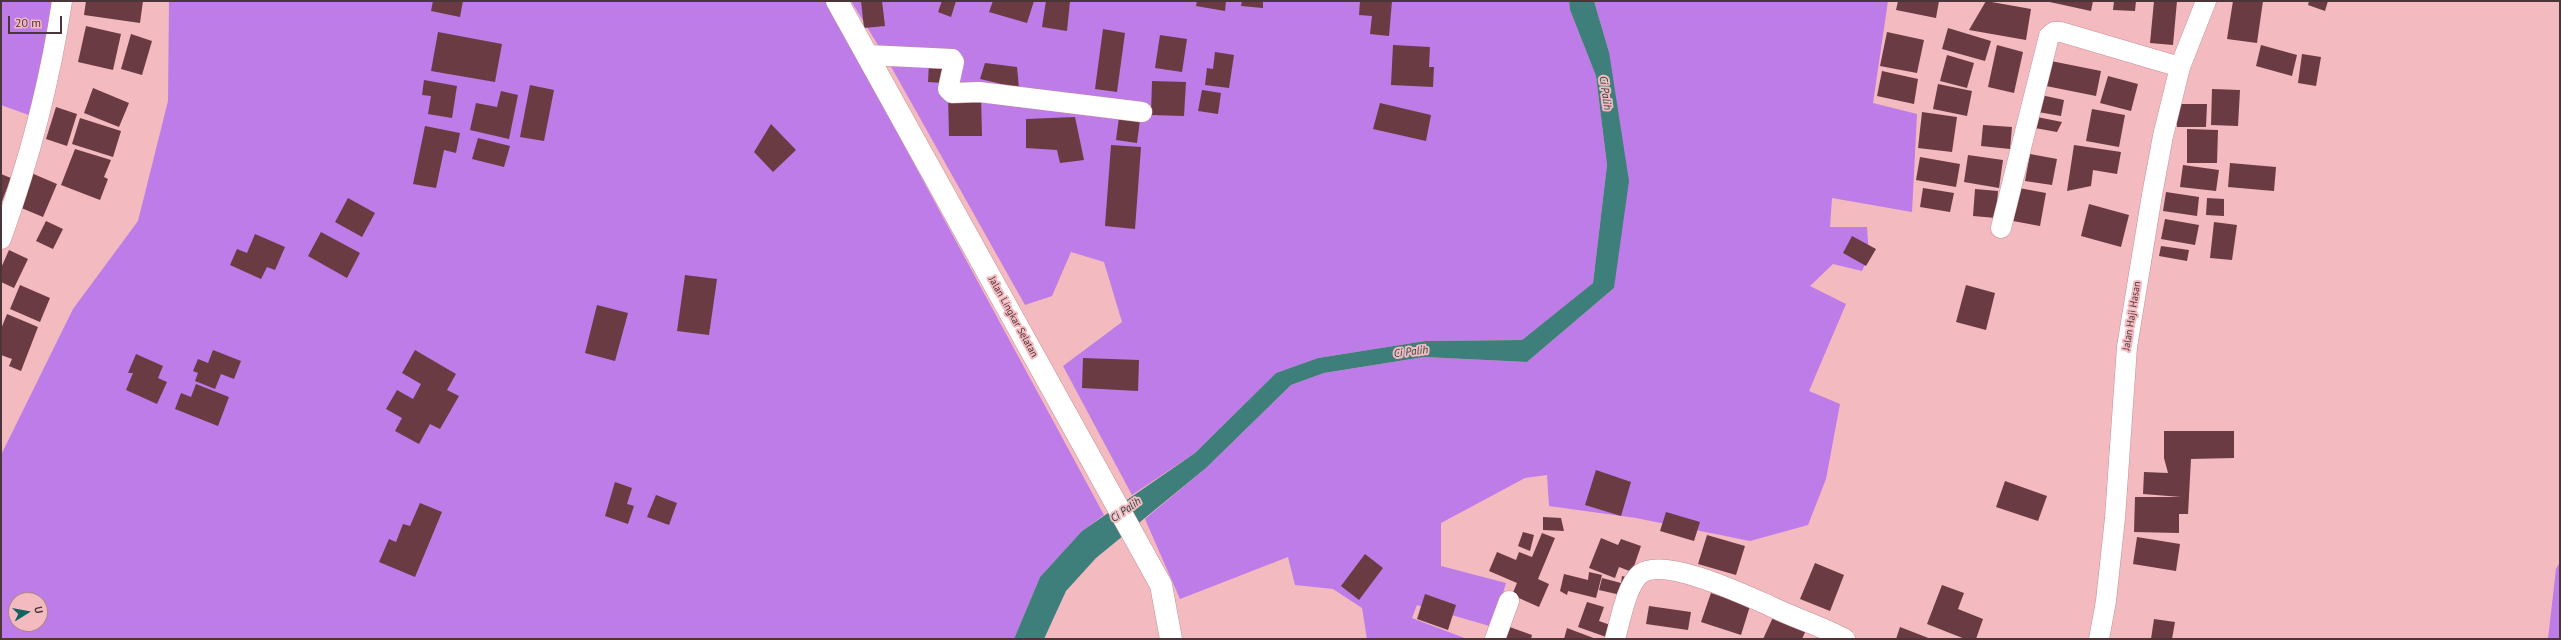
<!DOCTYPE html>
<html>
<head>
<meta charset="utf-8">
<style>
  body { margin:0 }
  #map { position:relative; width:2561px; height:640px; overflow:hidden; background:#f3bac0; font-family:"PT Sans",sans-serif }
  canvas { display:block }
  .frame { position:absolute; inset:0; border:2px solid #4c3538; pointer-events:none }
  .north { position:absolute; left:8px; top:592px; width:40px; height:40px; box-sizing:border-box; background:#f3bac0; border:1px solid #b0858a; border-radius:50%; rotate:79deg; font-size:11px; font-weight:700; line-height:16px; text-align:center; color:#4c3538 }
  .north::after { content:''; display:block; margin:auto; width:14px; height:18px; background:#156360; clip-path:polygon(50% 0,100% 100%,50% 72%,0 100%) }
  .scale { position:absolute; left:8px; top:16px; width:54px; height:18px; box-sizing:border-box; border:2px solid #4c3538; border-top:0; padding-left:5px; font-size:12px; line-height:14px; white-space:nowrap; color:#4c3538; -webkit-text-stroke:3px #f3bac0; paint-order:stroke }
</style>
</head>
<body>
<div id="map">
<canvas width="2561" height="640"></canvas>
<div class="frame"></div>
<div class="north">U</div>
<div class="scale">20 m</div>
</div>
<script>
const ctx = document.querySelector('canvas').getContext('2d');
ctx.lineJoin = 'round';
function fill(path, color) {
  ctx.fillStyle = color;
  ctx.fill(path, 'evenodd');
}
function stroke(path, color, width, dash) {
  ctx.strokeStyle = color;
  ctx.lineWidth = width;
  ctx.lineCap = dash ? 'butt' : 'round';
  ctx.setLineDash(dash || []);
  ctx.stroke(path);
}
function label(font, color, halo, rows, align = 'center') {
  ctx.font = font + ' "PT Sans",sans-serif';
  ctx.lineWidth = 4;
  ctx.setLineDash([]);
  ctx.textBaseline = 'middle';
  ctx.strokeStyle = halo;
  ctx.fillStyle = color;
  for (const [text, x, y, turn = 0] of rows) {
    ctx.save();
    ctx.translate(x, y);
    ctx.rotate((+turn || 0) * Math.PI / 180);
    ctx.textAlign = isNaN(turn) ? turn : align;
    if (halo) ctx.strokeText(text, 0, 0);
    ctx.fillText(text, 0, 0);
    ctx.restore();
  }
}
fill(new Path2D(`
  M1,1H55L40,119L1,105Z
  M169,1H826L1104,515L1082,531L1040,577L1014,639H1V455L73,309L138,221L168,101ZM16,600H40V624H16Z
  M851,1H1569L1570,10L1596,76L1607,165L1593,283L1522,340L1425,341L1318,358L1276,373L1195,453L1132,495L1063,366L1122,322L1104,262L1071,252L1052,296L1025,305L889,63Z
  M1594,1H1888L1873,103L1917,114L1912,212L1832,198L1830,227H1867L1869,256L1862,271L1833,264L1810,286L1846,304L1809,391L1840,404L1826,479L1808,525L1750,541L1636,518L1549,506L1547,475L1525,478L1441,523V566L1506,583L1493,627L1417,605L1412,618L1467,639H1367L1362,608L1333,589L1295,585L1288,557L1180,599L1145,519L1206,468L1291,385L1324,373L1424,357L1527,362L1614,288L1609,52Z
  M2560,562V639H2548L2556,569Z`), '#bd7ce7');
fill(new Path2D(`
  M1569,1H1594L1609,52L1629,181L1614,288L1527,362L1424,357L1324,373L1291,385L1206,468L1096,558L1066,591L1044,639H1014L1040,577L1082,531L1195,453L1276,373L1318,358L1425,341L1522,340L1593,283L1607,165L1596,76L1570,10Z`), '#3f7f7b');
fill(new Path2D(`
  M86,1H143L140,23L84,15Z
  M433,1H463L460,17L431,11Z
  M861,1H882L885,26L864,28Z
  M942,1H956L951,17L938,12Z
  M993,1H1034L1027,23L989,12Z
  M1046,1H1070L1067,31L1042,27Z
  M1197,1H1226L1225,11L1196,6Z
  M1242,1H1263V8L1241,6Z
  M1360,1H1392L1389,36L1370,34L1372,16L1359,15Z
  M1898,1H1939L1936,18L1896,10Z
  M1986,1L2031,9L2026,40L1969,30Z
  M2045,1H2093L2091,11Z
  M2114,1H2136L2135,11L2113,10Z
  M2154,1H2177L2173,45L2150,43Z
  M2233,1H2263L2257,43L2227,39Z
  M2309,1H2328L2325,11L2308,5Z
  M86,26L121,34L113,70L78,62Z
  M1948,28L1991,41L1985,61L1942,49Z
  M1103,29L1125,33L1117,92L1095,89Z
  M438,32L502,44L495,82L431,71Z
  M1887,32L1924,40L1917,73L1880,66Z
  M131,34L152,41L142,75L121,69Z
  M1160,35L1187,39L1182,72L1155,68Z
  M1393,45L1430,47L1429,67H1434L1433,87L1391,85Z
  M1997,45L2023,52L2014,93L1988,87Z
  M2261,45L2297,55L2292,76L2256,66Z
  M1215,52L1234,55L1229,88L1205,85L1207,68L1213,69Z
  M2302,54L2321,57L2316,86L2298,83Z
  M1947,55L1974,63L1967,88L1940,81Z
  M2051,61L2101,71L2096,96L2046,86Z
  M929,63L945,64L944,83L928,82Z
  M985,63L1017,67L1019,88L980,79Z
  M1882,71L1918,79L1914,104L1877,96Z
  M2108,76L2138,84L2131,111L2100,103Z
  M424,80L457,86L452,118L428,114L431,96L422,95Z
  M1152,81L1186,82L1184,116L1151,115Z
  M1938,84L1972,91L1967,116L1933,109Z
  M530,85L554,90L544,141L520,137Z
  M93,88L129,103L119,127L84,113Z
  M2212,89L2240,90L2238,126L2211,125Z
  M1202,90L1221,93L1218,114L1198,111Z
  M501,91L518,95L509,139L470,130L476,103L497,107Z
  M948,95H981L982,136H949Z
  M2041,95L2064,100L2061,116L2038,112Z
  M1380,103L1431,115L1426,141L1373,129Z
  M2177,104H2207L2206,127H2177Z
  M56,107L77,114L67,146L46,139Z
  M2092,109L2125,115L2119,147L2086,141Z
  M1922,112L1957,117L1952,152L1918,148Z
  M1075,117L1084,160L1060,163L1057,150L1026,148V119Z
  M1119,117L1140,120L1137,143L1116,140Z
  M2037,117L2062,122L2057,132L2035,128Z
  M80,118L121,131L113,157L72,144Z
  M771,124L796,150L773,172L754,152Z
  M1983,125L2012,127L2010,149L1981,146Z
  M425,126L460,133L456,153L444,150L436,188L413,184Z
  M2187,129L2218,130L2217,163H2187Z
  M478,138L510,146L504,167L472,159Z
  M1111,145L1141,147L1135,229L1105,226Z
  M2074,145L2121,152L2117,174L2093,170L2091,186L2067,191Z
  M75,149L111,160L104,177L108,179L100,200L61,185Z
  M2030,154L2057,159L2052,185L2025,181Z
  M1968,155L2003,160L1999,188L1964,182Z
  M1920,157L1960,164L1956,187L1916,180Z
  M2230,163L2276,167L2274,191L2228,187Z
  M2183,165L2219,170L2216,191L2180,187Z
  M29,172L57,184L43,217L19,207Z
  M1,174L11,178L1,204Z
  M1923,188L1954,193L1950,212L1920,207Z
  M2019,188L2046,193L2040,226L2013,221Z
  M1975,189L1998,191L1996,218L1973,216Z
  M2166,192L2199,197L2197,216L2163,211Z
  M348,198L375,213L362,237L335,222Z
  M2207,198L2224,199V216L2206,215Z
  M2089,204L2129,215L2121,247L2081,236Z
  M2165,219L2199,225L2195,245L2161,239Z
  M46,221L63,229L53,249L36,241Z
  M2214,222L2237,225L2232,260L2210,258Z
  M321,232L360,253L347,278L308,256Z
  M255,234L285,247L275,270L267,267L261,279L230,265L237,249L247,253Z
  M1852,236L1876,249L1866,266L1843,253Z
  M2161,246L2189,250L2187,261L2159,256Z
  M9,250L28,259L14,288L1,282V268Z
  M685,275L717,279L709,335L677,331Z
  M20,285L50,298L40,322L10,309Z
  M1966,285L1995,293L1986,330L1956,322Z
  M597,305L628,313L615,361L585,353Z
  M7,314L38,327L21,371L9,366L12,359L1,355V329Z
  M213,350L241,361L234,379L221,374L215,389L195,381L198,373L193,371L198,359L208,363Z
  M415,350L456,374L447,390L459,396L440,429L430,424L419,444L395,431L402,418L386,409L397,390L413,399L421,384L402,373Z
  M136,354L163,366L158,378L167,382L157,404L126,390L133,373H128Z
  M1083,358L1139,360L1138,391L1082,388Z
  M196,384L229,397L218,426L175,409L181,393L191,397Z
  M2164,431H2234V458L2191,459L2188,514H2179V533L2134,532L2135,497H2181L2143,494L2144,472L2168,473L2164,458Z
  M1596,470L1631,482L1621,516L1585,505Z
  M2005,481L2047,496L2038,521L1996,507Z
  M615,482L632,488L627,504L634,506L628,524L605,516Z
  M656,495L677,503L669,525L647,517Z
  M420,503L442,512L415,577L379,562L389,539L396,542L403,524L410,526Z
  M1666,512L1700,522L1694,541L1660,531Z
  M1543,517L1561,518L1564,531L1543,530Z
  M1523,532L1534,535L1530,551L1518,546Z
  M1542,533L1555,538L1538,579L1549,584L1539,607L1512,595L1517,583L1489,571L1497,552L1516,560L1519,552L1532,557Z
  M1707,535L1745,546L1736,575L1698,564Z
  M2137,537L2180,544L2176,571L2133,564Z
  M1601,538L1618,545L1621,539L1641,546L1632,572L1619,567L1615,578L1589,568Z
  M1365,554L1383,568L1359,600L1341,586Z
  M1815,563L1844,575L1830,611L1800,599Z
  M1589,572L1602,575L1596,598L1568,591L1567,595L1560,591L1564,574L1588,580Z
  M1622,576L1630,578L1625,596L1599,590L1602,578L1621,583Z
  M1942,585L1964,593L1958,609L1983,619L1976,639H1965L1927,624Z
  M1711,593L1750,606L1741,635L1701,622Z
  M1425,594L1456,605L1448,630L1417,619Z
  M1587,602L1604,607L1599,621L1613,626L1609,638L1578,627Z
  M1649,606L1691,612L1688,630L1646,624Z
  M1775,613L1807,628L1802,639H1763Z
  M2154,619L2175,622L2172,639H2151Z
  M1504,625L1532,635L1531,639H1499Z
  M1900,627L1931,639H1896Z
  M1567,628L1596,639H1564Z`), '#6a3b42');
const minor = new Path2D(`
  M868,55L952,59L954,62L948,89L952,93L979,92L1142,112
  M2001,228L2049,36L2054,32H2061L2180,67
  M1,239C29,161 50,83 62,1
  M1495,639L1509,601
  M1615,639C1620,622 1626,586 1640,574C1664,556 1745,595 1770,606C1794,618 1821,626 1845,639
  M2099,639L2106,601L2115,518L2127,347L2152,195L2163,136L2180,67L2206,1`);
const tertiary = new Path2D(`
  M837,1L1161,585L1171,639`);
stroke(minor, '#c68f96', 21);
stroke(tertiary, '#c68f96', 23);
stroke(minor, '#fff', 20);
stroke(tertiary, '#fff', 22);
label('10px', '#4c3538', '#f3bac0', [
  ["Jalan Haji Hasan",2132,316,-81],
  ["Jalan Lingkar Selatan",1013,317,61]
]);
label('italic 11px', '#254644', '#f3bac0', [
  ["Ci Palih",1605,93,82],
  ["Ci Palih",1411,352,-7],
  ["Ci Palih",1126,510,-35]
]);
</script>
</body>
</html>
